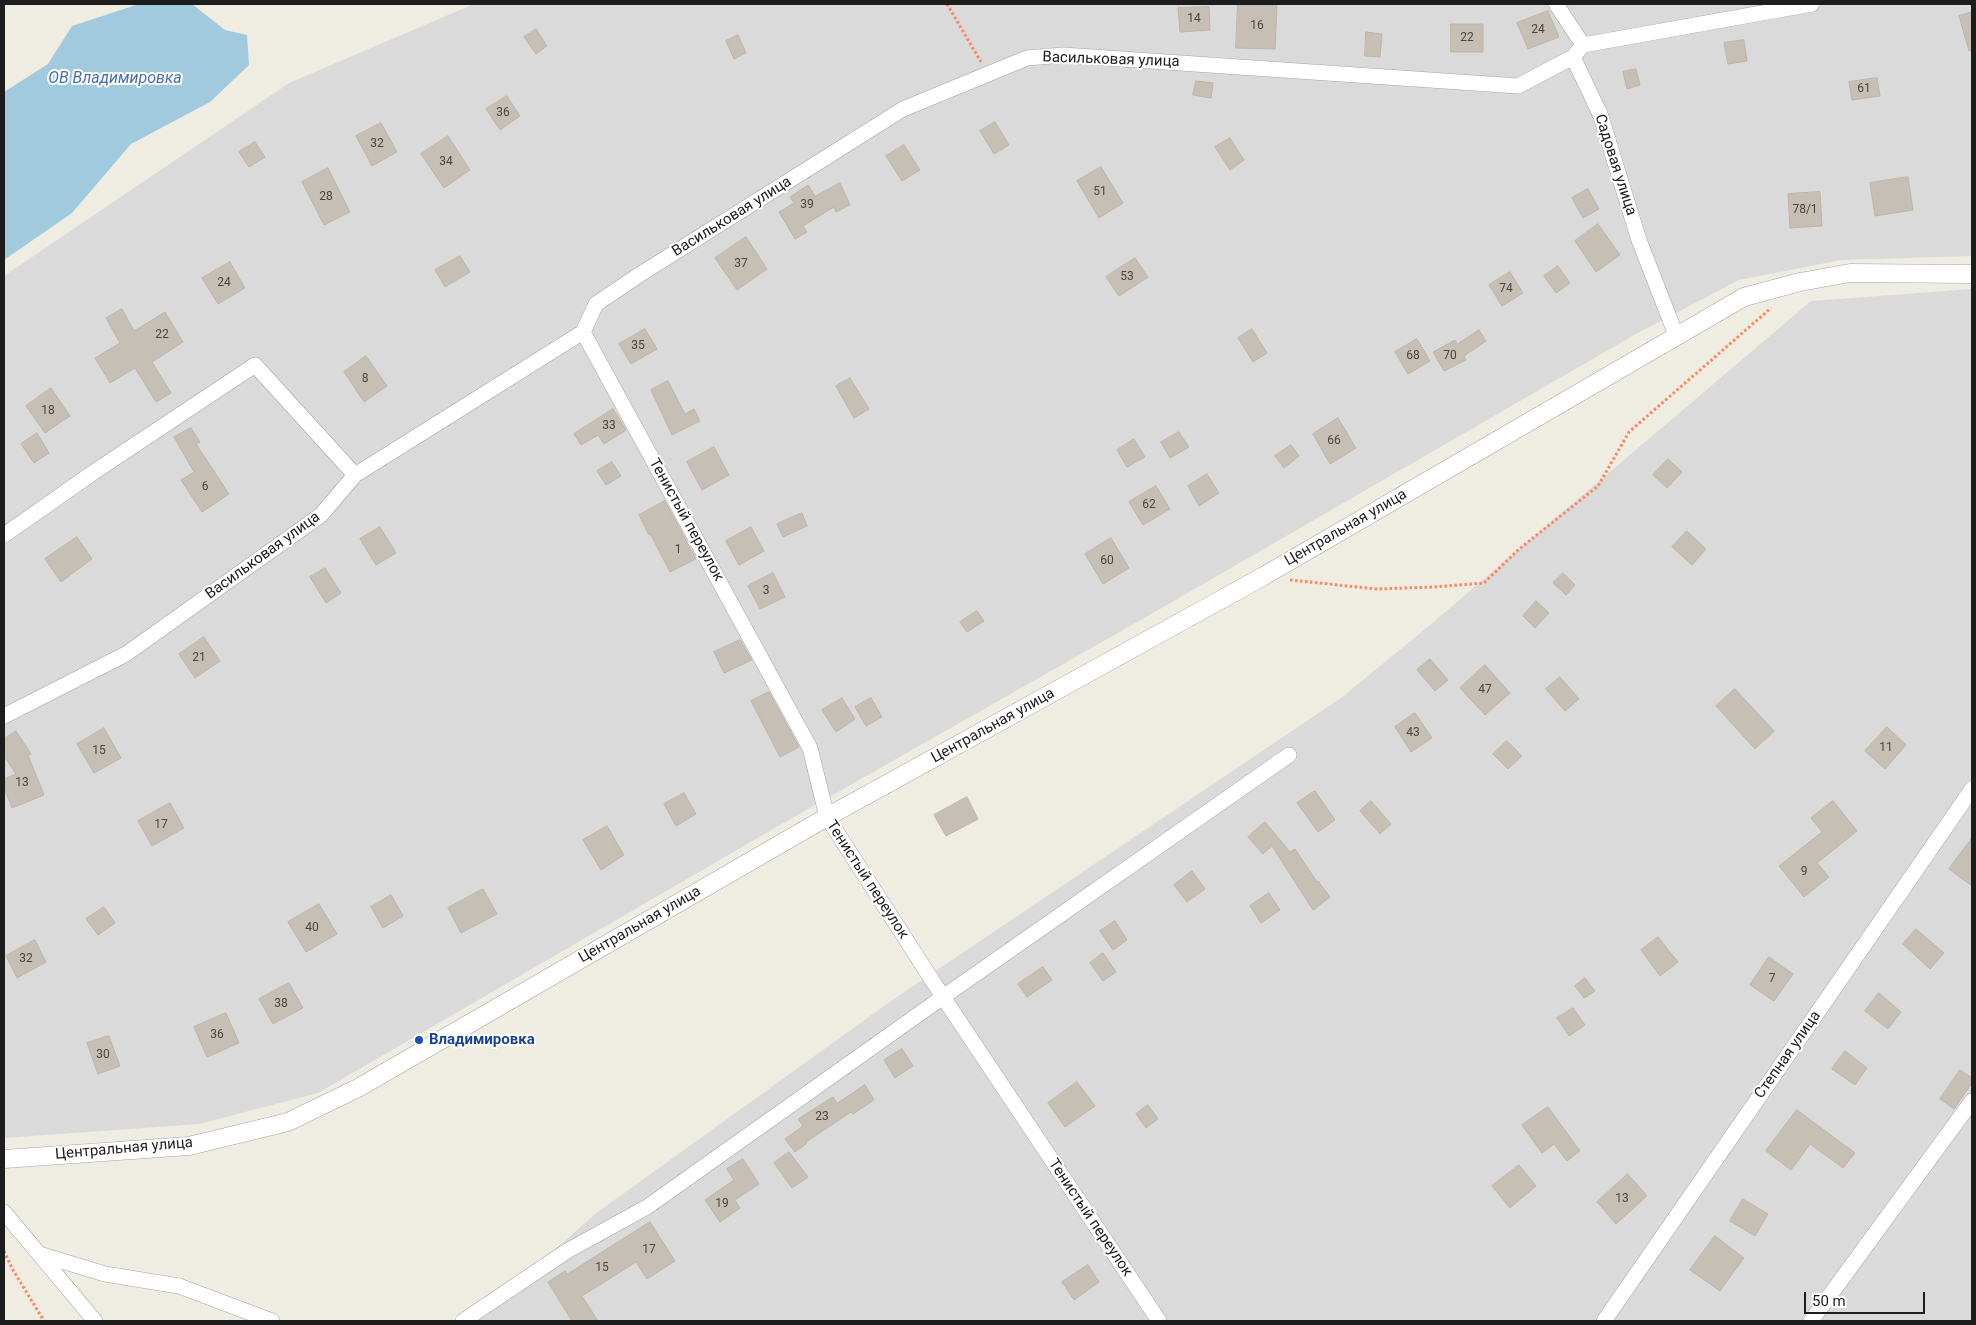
<!DOCTYPE html>
<html>
<head>
<meta charset="utf-8">
<style>
  body { margin:0 }
  #map { position:relative; width:1976px; height:1325px; overflow:hidden; background:#efece2; font-family:Roboto,sans-serif }
  canvas { display:block }
  .frame { position:absolute; inset:0; border:5px solid #1d1d1d; pointer-events:none }
  .scale { position:absolute; left:1804px; top:1292px; width:121px; height:22px; box-sizing:border-box; border:2px solid #1d1d1d; border-top:0; padding-left:6px; font-size:15px; line-height:18px; white-space:nowrap; color:#1d1d1d; -webkit-text-stroke:4px #fff; paint-order:stroke }
</style>
</head>
<body>
<div id="map">
<canvas width="1976" height="1325"></canvas>
<div class="frame"></div>
<div class="scale">50 m</div>
</div>
<script>
const ctx = document.querySelector('canvas').getContext('2d');
ctx.lineJoin = 'round';
function fill(path, color) {
  ctx.fillStyle = color;
  ctx.fill(path, 'evenodd');
}
function stroke(path, color, width, dash) {
  ctx.strokeStyle = color;
  ctx.lineWidth = width;
  ctx.lineCap = dash ? 'butt' : 'round';
  ctx.setLineDash(dash || []);
  ctx.stroke(path);
}
function label(font, color, halo, rows, align = 'center') {
  ctx.font = font + ' Roboto,sans-serif';
  ctx.lineWidth = 4;
  ctx.setLineDash([]);
  ctx.textBaseline = 'middle';
  ctx.strokeStyle = halo;
  ctx.fillStyle = color;
  for (const [text, x, y, turn = 0] of rows) {
    ctx.save();
    ctx.translate(x, y);
    ctx.rotate((+turn || 0) * Math.PI / 180);
    ctx.textAlign = isNaN(turn) ? turn : align;
    if (halo) ctx.strokeText(text, 0, 0);
    ctx.fillText(text, 0, 0);
    ctx.restore();
  }
}
fill(new Path2D(`
  M474,4H1972V256L1841,260L1739,280L1636,334L1153,613L780,825L318,1093L199,1124L4,1138V276L289,83Z
  M1972,289V1321H475L595,1214L891,1001L1341,698L1424,630L1811,301Z`), '#dbdada');
fill(new Path2D(`
  M139,4H192L225,30L247,35L249,65L210,102L131,144L72,213L4,260V92L48,64L72,26Z`), '#a1cade');
const building = new Path2D(`
  M1238,4H1277L1275,49L1236,48Z
  M1209,7L1210,30L1180,32L1178,8Z
  M1548,11L1559,37L1528,49L1517,23Z
  M1972,12V50L1969,51L1959,16Z
  M1451,24H1483V52H1451Z
  M536,29L547,46L536,54L524,37Z
  M1366,32L1382,34L1380,57L1365,56Z
  M738,35L746,53L734,59L726,41Z
  M1744,40L1747,61L1728,64L1724,43Z
  M1636,69L1640,85L1627,89L1623,72Z
  M1877,78L1880,96L1852,100L1849,82Z
  M1196,81L1213,83L1211,98L1193,95Z
  M507,96L520,116L500,130L486,109Z
  M995,122L1009,145L994,154L980,131Z
  M381,123L397,152L372,166L356,136Z
  M448,136L470,170L444,188L421,154Z
  M1230,138L1244,160L1230,170L1215,147Z
  M255,142L265,157L249,167L239,152Z
  M904,145L920,170L902,181L886,156Z
  M1101,167L1123,203L1099,218L1077,181Z
  M328,168L350,212L324,225L302,182Z
  M1908,177L1913,210L1875,216L1870,183Z
  M840,183L850,205L836,212L834,207L803,226L807,232L795,239L779,212L794,203L790,197L808,185L815,196Z
  M1588,189L1599,209L1583,218L1572,198Z
  M1820,192L1822,226L1790,228L1788,194Z
  M1598,224L1620,255L1596,272L1575,241Z
  M746,237L767,269L737,290L715,258Z
  M460,256L470,272L445,287L435,270Z
  M1135,258L1148,277L1119,296L1106,277Z
  M230,262L245,288L218,304L202,278Z
  M1558,266L1570,283L1556,293L1544,276Z
  M1510,272L1523,293L1502,306L1489,285Z
  M122,309L134,331L165,312L183,342L152,362L171,393L156,402L135,368L110,383L95,358L120,343L106,318Z
  M645,329L657,349L631,364L619,344Z
  M1252,329L1267,353L1253,362L1238,338Z
  M1479,330L1486,341L1464,356L1466,360L1444,371L1433,352L1455,340L1457,344Z
  M1417,339L1430,361L1408,374L1395,352Z
  M366,356L387,386L364,402L344,372Z
  M850,378L869,409L854,418L836,386Z
  M668,381L685,414L694,409L700,421L672,435L651,390Z
  M51,388L70,416L45,433L26,406Z
  M613,409L626,430L604,444L598,435L581,445L574,434Z
  M1338,418L1356,448L1330,464L1313,434Z
  M191,428L200,442L196,444L229,494L202,512L181,480L194,472L174,437Z
  M1179,432L1189,447L1170,458L1161,442Z
  M37,433L49,453L34,463L21,444Z
  M1134,439L1145,457L1127,467L1117,450Z
  M1291,445L1299,456L1284,468L1275,456Z
  M714,447L729,475L702,490L687,462Z
  M1668,459L1682,472L1667,488L1653,475Z
  M612,462L621,476L606,485L597,471Z
  M1207,474L1219,493L1199,506L1188,486Z
  M1156,486L1170,509L1143,525L1129,502Z
  M665,501L696,559L670,572L651,535H649L639,515Z
  M802,513L807,526L783,537L777,524Z
  M380,527L396,553L376,565L360,539Z
  M751,527L764,551L739,565L726,541Z
  M1687,531L1706,549L1692,565L1672,547Z
  M77,537L92,559L61,582L45,559Z
  M1111,538L1129,568L1103,584L1085,554Z
  M325,568L341,593L326,603L310,577Z
  M773,573L785,597L760,609L748,586Z
  M1563,573L1575,585L1566,595L1553,583Z
  M1536,601L1549,613L1535,628L1523,616Z
  M977,611L984,621L967,632L960,622Z
  M204,637L220,661L195,678L179,654Z
  M740,640L752,660L724,673L714,652Z
  M1430,659L1448,680L1435,691L1417,670Z
  M1485,665L1510,693L1485,715L1460,688Z
  M1560,677L1579,699L1565,711L1546,689Z
  M1735,689L1774,731L1755,749L1716,706Z
  M769,692L799,747L780,757L751,701Z
  M842,698L855,719L836,732L822,710Z
  M871,698L882,717L866,726L855,707Z
  M1415,713L1432,738L1411,752L1395,727Z
  M1887,727L1906,745L1885,769L1865,751Z
  M104,728L121,758L94,773L77,744Z
  M16,731L31,754L28,755L44,795L12,808L4,787V779L16,774L4,756V739Z
  M1507,741L1522,756L1508,769L1493,754Z
  M1315,791L1335,820L1318,832L1297,803Z
  M684,793L696,814L676,826L664,804Z
  M967,797L978,819L946,836L934,815Z
  M1371,801L1391,824L1380,834L1360,811Z
  M1833,801L1857,831L1817,863L1829,877L1804,897L1779,866L1822,832L1811,818Z
  M170,803L184,828L152,846L138,821Z
  M1265,822L1290,852L1295,849L1317,882L1318,881L1330,897L1313,910L1272,846L1263,854L1248,837Z
  M607,826L624,855L601,870L583,840Z
  M1972,838V886L1949,869Z
  M1192,871L1205,889L1187,902L1174,885Z
  M483,889L497,914L461,933L448,908Z
  M1269,893L1280,910L1261,923L1250,906Z
  M391,895L403,916L383,928L371,907Z
  M319,904L337,934L306,952L288,922Z
  M104,907L115,923L98,935L86,919Z
  M1115,921L1127,940L1113,950L1100,931Z
  M1916,929L1944,953L1930,969L1903,944Z
  M1658,937L1678,962L1660,976L1641,950Z
  M35,940L46,962L17,978L6,956Z
  M1103,953L1116,972L1103,981L1090,963Z
  M1769,957L1793,974L1774,1001L1750,985Z
  M1043,967L1052,980L1027,997L1018,984Z
  M1585,978L1595,991L1584,998L1575,986Z
  M289,983L303,1008L273,1024L259,999Z
  M1879,993L1901,1012L1888,1029L1865,1011Z
  M1573,1008L1585,1025L1569,1036L1557,1018Z
  M226,1013L239,1043L207,1057L194,1027Z
  M109,1036L120,1066L98,1074L87,1043Z
  M902,1049L913,1066L895,1078L884,1060Z
  M1845,1051L1867,1068L1855,1085L1832,1069Z
  M1960,1070L1972,1078V1083L1954,1109L1940,1099Z
  M1077,1082L1095,1106L1065,1127L1048,1103Z
  M865,1085L874,1100L853,1114L851,1112L806,1142L807,1143L795,1152L785,1139L803,1126L798,1119L833,1097L837,1103Z
  M1148,1105L1158,1119L1146,1128L1136,1114Z
  M1548,1107L1580,1151L1567,1161L1554,1144L1542,1153L1522,1125Z
  M1797,1110L1855,1153L1843,1168L1810,1144L1791,1170L1766,1151Z
  M789,1152L808,1177L792,1188L774,1163Z
  M743,1159L759,1184L735,1200L740,1208L720,1222L705,1200L734,1180L727,1169Z
  M1519,1165L1536,1186L1510,1208L1492,1186Z
  M1628,1174L1647,1196L1616,1224L1597,1202Z
  M1743,1199L1768,1214L1755,1236L1730,1221Z
  M650,1222L675,1261L647,1279L636,1262L582,1296L598,1321H572L548,1282L565,1271L567,1274Z
  M1715,1236L1744,1258L1720,1291L1690,1270Z
  M1088,1265L1099,1282L1074,1300L1062,1282Z`);
fill(building, '#c6bfb5');
stroke(building, '#c1b4a4', 1);
const minor = new Path2D(`
  M1556,4L1583,45L1573,57L1600,114L1639,240L1676,335
  M1583,45L1812,4
  M583,332L810,748L827,817L943,997L1159,1321
  M4,535L94,472L255,365L355,475
  M4,716L126,654L321,515L355,475L583,332L596,304L639,275L903,109L1027,58L1063,55L1518,86L1573,57
  M4,1212L95,1321
  M39,1254L105,1274L179,1286L272,1321
  M463,1321L567,1251L647,1207L943,997L1289,755
  M1604,1321L1972,789
  M1811,1321L1972,1101`);
const tertiary = new Path2D(`
  M4,1159L189,1146L288,1122L358,1088L827,817L1262,577L1744,297L1800,282L1850,273L1972,274`);
stroke(minor, '#a4a4a4', 16);
stroke(tertiary, '#a4a4a4', 19);
stroke(new Path2D(`
  M947,4L981,62
  M1290,580L1377,589L1434,587L1484,583L1518,550L1598,486L1629,432L1771,308
  M4,1251L13,1270L44,1321`), '#ff8463', 3, [2.5, 2.5]);
stroke(minor, '#fff', 15);
stroke(tertiary, '#fff', 18);
for (const [x, y, r, color] of [
  [419,1040,5,"#1a4fb4"]
]) {
  const dot = new Path2D();
  dot.arc(x, y, r, 0, 2 * Math.PI);
  ctx.fillStyle = color;
  ctx.fill(dot);
  stroke(dot, '#fff', 2);
}
label('12px', '#474643', null, [
  ["14",1194,19],
  ["16",1257,26],
  ["24",1538,30],
  ["22",1467,38],
  ["61",1864,89],
  ["36",503,113],
  ["32",377,144],
  ["34",446,162],
  ["51",1100,192],
  ["28",326,197],
  ["39",807,205],
  ["78/1",1805,210],
  ["37",741,264],
  ["53",1127,277],
  ["24",224,283],
  ["74",1506,289],
  ["22",162,335],
  ["35",638,346],
  ["68",1413,356],
  ["70",1450,356],
  ["8",365,379],
  ["18",48,411],
  ["33",609,426],
  ["66",1334,441],
  ["6",205,487],
  ["62",1149,505],
  ["1",678,550],
  ["60",1107,561],
  ["3",766,591],
  ["21",199,658],
  ["47",1485,690],
  ["43",1413,733],
  ["11",1886,748],
  ["15",99,751],
  ["13",22,783],
  ["17",161,825],
  ["9",1804,872],
  ["40",312,928],
  ["32",26,959],
  ["7",1772,979],
  ["38",281,1004],
  ["36",217,1035],
  ["30",103,1055],
  ["23",822,1117],
  ["13",1622,1199],
  ["19",722,1204],
  ["17",649,1250],
  ["15",602,1268]
]);
label('15px', '#1d1d1d', '#fff', [
  ["Васильковая улица",1111,60,2],
  ["Садовая улица",1615,165,72],
  ["Васильковая улица",732,217,-32],
  ["Тенистый переулок",686,520,61],
  ["Центральная улица",1346,528,-30],
  ["Васильковая улица",263,556,-36],
  ["Центральная улица",993,726,-29],
  ["Тенистый переулок",867,880,57],
  ["Центральная улица",640,925,-30],
  ["Степная улица",1788,1055,-55],
  ["Центральная улица",124,1149,-5],
  ["Тенистый переулок",1090,1218,56]
]);
label('bold 15px', '#164399', '#fff', [
  ["Владимировка",429,1040]
], 'left');
label('italic 16px', '#4670b0', '#fff', [
  ["ОВ Владимировка",115,79]
]);
</script>
</body>
</html>
